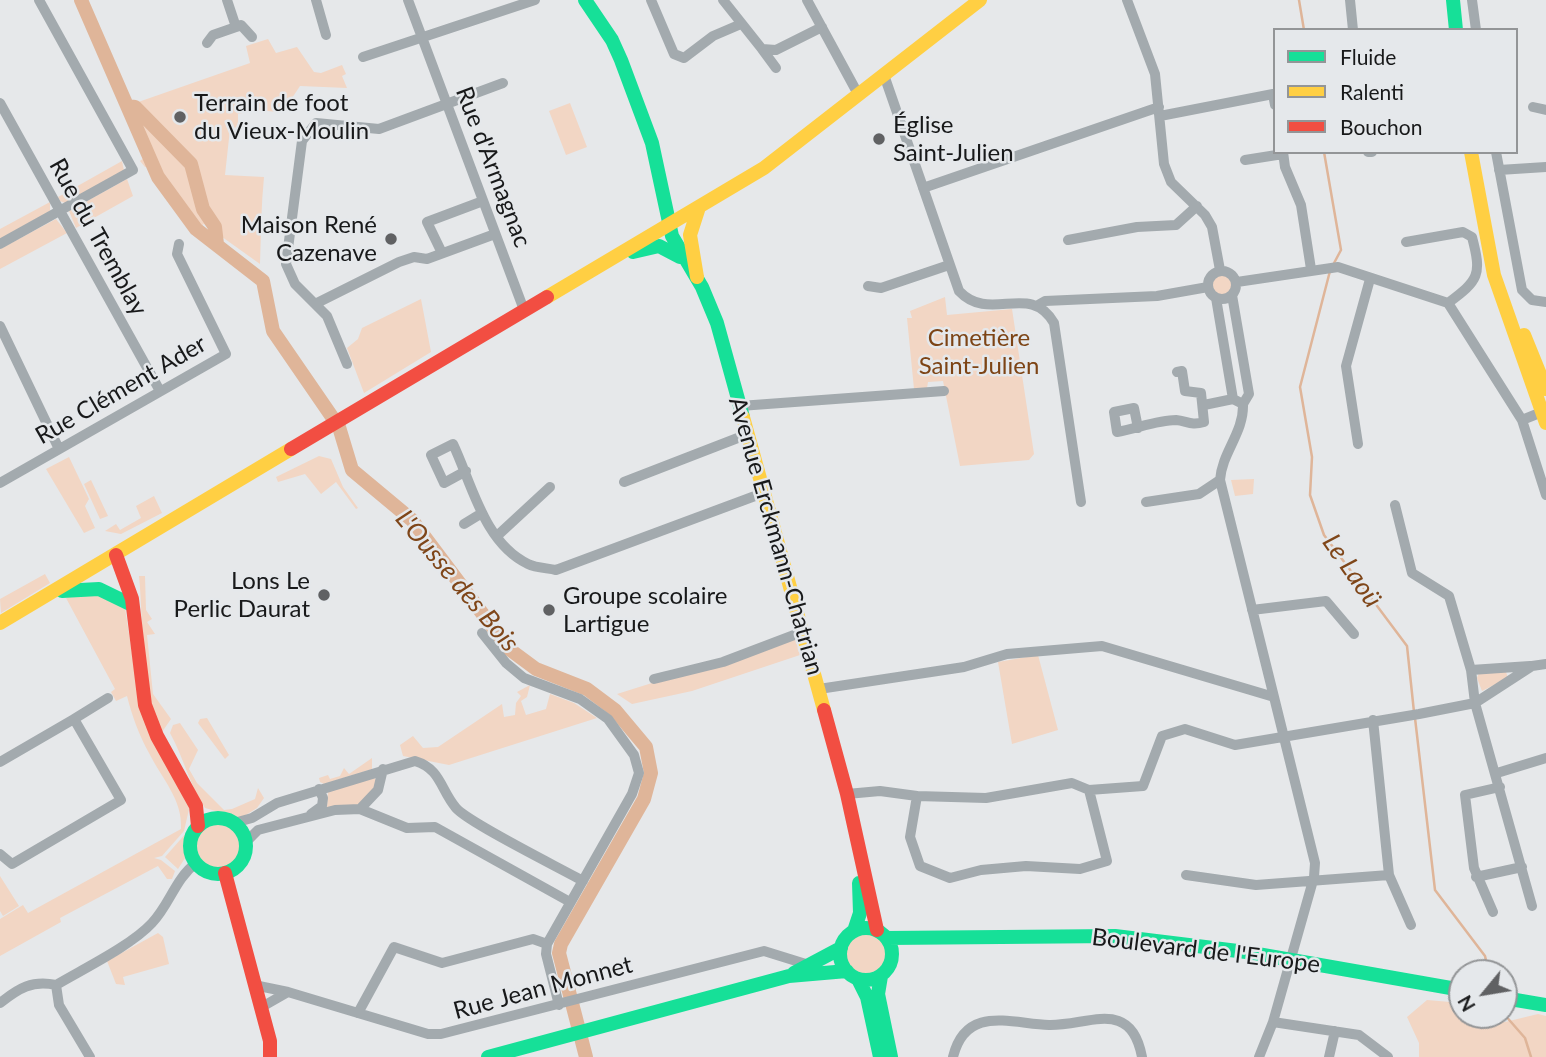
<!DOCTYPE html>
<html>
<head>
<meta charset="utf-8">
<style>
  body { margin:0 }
  #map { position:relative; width:1546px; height:1057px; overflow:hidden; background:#e6e8ea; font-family:Lato,sans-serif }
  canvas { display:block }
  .legend { position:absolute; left:1273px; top:28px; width:245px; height:126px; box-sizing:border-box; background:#e5e8eb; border:2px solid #939597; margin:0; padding:9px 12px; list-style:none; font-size:21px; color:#18191a }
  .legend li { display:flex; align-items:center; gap:14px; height:35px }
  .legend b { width:35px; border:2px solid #939597 }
  .north { position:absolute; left:1448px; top:959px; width:70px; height:70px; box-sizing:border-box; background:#e5e8eb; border:2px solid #939597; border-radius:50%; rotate:240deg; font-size:19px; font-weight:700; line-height:28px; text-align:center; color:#18191a }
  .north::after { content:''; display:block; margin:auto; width:24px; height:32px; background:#606163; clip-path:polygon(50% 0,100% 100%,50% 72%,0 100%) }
</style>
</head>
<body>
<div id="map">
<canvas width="1546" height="1057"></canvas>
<ul class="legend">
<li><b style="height:9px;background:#16e098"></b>Fluide</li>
<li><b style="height:9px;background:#ffcf43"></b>Ralenti</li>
<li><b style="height:9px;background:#f24e42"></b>Bouchon</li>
</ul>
<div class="north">N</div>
</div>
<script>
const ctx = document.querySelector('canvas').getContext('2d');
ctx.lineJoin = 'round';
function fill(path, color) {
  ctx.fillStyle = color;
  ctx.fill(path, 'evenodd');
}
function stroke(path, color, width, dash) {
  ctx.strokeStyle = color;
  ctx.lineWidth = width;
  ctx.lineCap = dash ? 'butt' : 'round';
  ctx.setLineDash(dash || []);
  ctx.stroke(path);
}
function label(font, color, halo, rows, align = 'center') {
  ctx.font = font + ' Lato,sans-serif';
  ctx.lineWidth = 5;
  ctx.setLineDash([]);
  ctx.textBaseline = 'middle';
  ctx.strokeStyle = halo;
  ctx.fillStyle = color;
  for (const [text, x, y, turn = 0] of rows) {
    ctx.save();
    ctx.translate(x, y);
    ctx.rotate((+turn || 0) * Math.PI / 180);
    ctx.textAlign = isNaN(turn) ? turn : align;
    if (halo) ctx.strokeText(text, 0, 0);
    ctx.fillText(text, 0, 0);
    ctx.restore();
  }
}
fill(new Path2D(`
  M268,39L276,53L297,47L314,72L321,73L342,65L346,74L342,76L347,88L300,86L292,98L283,99L278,112L257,110L238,114V127L230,129L225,175L264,177C261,206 261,235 260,264L204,224L197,228L151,167H145L140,161L145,157L124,107L250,63L246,46Z
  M570,103L587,147L566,155L549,111Z
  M122,161L124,171L65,203L60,201L58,197Z
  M127,179L133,196L76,228L69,211Z
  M50,202V211L0,239V229Z
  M56,219L67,233L0,269V249Z
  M1212 285a10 10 0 1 1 20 0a10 10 0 1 1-20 0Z
  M945,297L947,315L1012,309L1034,454L1029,460L960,466L943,381L928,382L927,388L914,389L907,318H912L910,311Z
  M421,299L431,352L364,393L347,348L358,339L362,328Z
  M319,456L331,459L343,487L358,508L356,509L336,482L321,494L305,474L278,482L276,477Z
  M69,457L89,499L85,506L95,528L84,533L46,469Z
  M1254,479L1253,494L1235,496L1231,480Z
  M91,480L108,516L100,519L84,484Z
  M154,496L162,513L121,534L105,531L116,524L120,530L141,518L136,506Z
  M45,574L50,583L1,613L0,599Z
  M139,576H145L146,610L152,619L147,622L155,634L147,635L153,694L171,719L162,732C139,686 144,626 139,576Z
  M100,591L125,608L140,705L190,805L184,831L162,856L154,858L161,860L175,871L172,879H167L158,866L60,918L61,922L0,956V919L23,905L28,913L181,829C183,800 162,779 149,753C139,735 132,716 127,696L116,701L111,692L115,689L66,598L80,592Z
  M795,638L800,655L692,691L632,704L617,694Z
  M1038,655L1058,730L1012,744L998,662Z
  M1506,672L1508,678L1482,691L1477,678L1479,673Z
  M530,685L527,697L521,701L526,715L546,709L550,694L574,703L597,718L449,765L403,756L400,745L413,736L423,748L438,747L502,704L504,717L515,715L516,703L521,696L517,692Z
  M207,718L229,755L225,759L198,723L200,719Z
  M180,723L198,750L189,769L197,783L224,810L232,809L255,799L258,788L264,798L257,808L241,818L205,808C189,784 184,758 170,733L173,725Z
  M372,758V769L324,784L320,782L319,778L328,775L330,779L340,776L344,768L349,774Z
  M374,777L378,782L363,804L330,809L327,807L328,792Z
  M196 845a23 23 0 1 1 46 0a23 23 0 1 1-46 0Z
  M187,832V855L178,869L165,857Z
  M0,876L19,906L3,916L0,911Z
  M158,933L163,937L169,964L123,977L125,985L116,984L107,961Z
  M846 954a20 20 0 1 1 40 0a20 20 0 1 1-40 0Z
  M1427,1000L1462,1003V1015H1491L1505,1022L1538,1014L1546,1016V1057H1419V1043L1407,1017Z`), '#f2d6c4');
stroke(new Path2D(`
  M1299,0L1304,30
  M1324,152L1341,250L1333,265
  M1330,271L1300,387L1312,457L1310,495L1324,535L1407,646L1414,712
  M1415,718L1435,890L1485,956L1489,973
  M1504,1014L1525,1038L1531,1057`), '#dfb599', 2.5);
stroke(new Path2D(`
  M81,0L158,177L196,229L263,281L273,331L339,427L352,470L412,520L509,649L536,669L587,689L615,710L646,747L651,773L644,799L561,944L559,953L586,1057
  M127,106L135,107L191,164L203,209L215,227L217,244`), '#dfb599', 14);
stroke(new Path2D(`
  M227,0L236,27L241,25L252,37
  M316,0L326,35
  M408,0L524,310
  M651,0L674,54L684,58L713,36L741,24
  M723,0L762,49L776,50L822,27
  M807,0L858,94
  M1127,0L1155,74L1164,164L1171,182L1205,215L1212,227L1220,270
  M1350,0L1353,30
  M1472,0L1476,30
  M207,43L213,35L236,27
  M762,49L776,68
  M363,57L535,0
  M884,75L959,291C990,324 1030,281 1054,323L1081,502
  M0,103L160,391
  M1533,107L1546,110
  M1160,116L1273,94L1275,105
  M1283,152L1285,167L1301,205L1311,269
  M1368,152H1372
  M1496,152L1522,290L1532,300L1546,302
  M1245,160L1283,154
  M1499,170L1546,167
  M923,188L1159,107
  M1068,240L1137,227L1176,225L1197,206
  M1406,242L1463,232L1472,237C1482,275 1479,280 1448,303
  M0,244L133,170L39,0
  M442,253L427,222L483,201
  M1208 285a14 14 0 1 1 28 0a14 14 0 1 1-28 0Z
  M1237,282L1338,267L1448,303L1522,420L1546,495
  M868,286L881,288L949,265
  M1216,298L1233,399L1243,404L1249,394L1232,295
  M315,304L399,262L414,257L427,259L495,234
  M1038,305L1045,301L1157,296L1208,287
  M0,326L59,449
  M347,364L327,316L295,284L286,264L302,141L316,123L379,129L503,83
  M1243,404C1244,433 1222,452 1220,480L1274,697
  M1204,405L1233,399
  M740,406L944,391
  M1522,420L1542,412
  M1138,428L1134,408L1114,412L1117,432C1135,429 1158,420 1176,420C1187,421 1191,426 1204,422L1201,393L1185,391L1182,371L1177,372
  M1358,444L1346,366L1370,279
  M466,471L444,483L431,455L453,444C472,484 484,543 528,564C536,568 547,568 556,570L763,493
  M624,482L748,434
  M0,483L226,354L177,254L179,244
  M1146,502L1199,494L1220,480
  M1395,505L1412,573L1449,596L1471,670
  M464,524L482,513
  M497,536L550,487
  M1252,610L1326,601L1354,634
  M482,633L506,663L524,678L580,699L608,719L634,755L639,773L632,794L547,944L546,954L559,1005
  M1530,666L1471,670L1475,703L1532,906
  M654,679L723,662L802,632
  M819,689L964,667L1007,654L1102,646L1274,697L1315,863L1314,877L1273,1022L1259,1057
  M74,719L108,698
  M1373,720L1389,875L1411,925
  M0,762L74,719L121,800L12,864L0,854
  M1497,773L1546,758
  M847,794L880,791L917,796L986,798L1072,783L1089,790L1143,786L1162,736L1185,729L1235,745L1419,714L1475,703L1532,666L1546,664
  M917,796L910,837L920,866L950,878L981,870L1026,866L1080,869L1107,861L1089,790
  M360,809L378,790L383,769
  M311,814L322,806L323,798L319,789
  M234,823L252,818L277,803L415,761C441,769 440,789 456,808C469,823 560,868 583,881
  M246,842L258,830L335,810L360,809L407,828L435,827L570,902
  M1186,875L1256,885L1389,875
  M1476,877L1522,867
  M1493,912L1474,868L1465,795L1500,787
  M56,985C83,969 132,945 152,923C170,904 175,879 196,863
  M56,985L59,1005L90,1057
  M254,985L288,992L428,1034H441L764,951L809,965
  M0,1003C19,988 32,980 56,985
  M260,1008L288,992
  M358,1013L394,947L442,963L533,939L547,944
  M1273,1022L1359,1035L1388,1057
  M953,1057C966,1004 1012,1024 1049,1025C1088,1026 1131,997 1142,1057
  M1329,1057L1335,1031`), '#a3aaae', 10);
stroke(new Path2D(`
  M585,0L612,40L621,60L652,143L672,236L702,287L717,323L743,417
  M1453,0L1456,30
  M633,252L659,246L680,257
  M62,591L99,589L132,605
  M190 846a28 28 0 1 1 56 0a28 28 0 1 1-56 0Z
  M840 954a26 26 0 1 1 52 0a26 26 0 1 1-52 0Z
  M854,931L860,913L859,883
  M887,938L1115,936L1246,952L1462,990
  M794,973L841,948
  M881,976L878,994L891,1057
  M858,979L867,997L880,1057
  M1504,998L1546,1005
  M488,1057L789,976L847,971`), '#16e098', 14);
stroke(new Path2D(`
  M1471,152L1494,275L1546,423
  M697,277L690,235L699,207
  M547,297L764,168L980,0
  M1524,335L1546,389
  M743,417L824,710
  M0,623L291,449`), '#ffcf43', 14);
stroke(new Path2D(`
  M291,449L547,297
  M116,555L132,599L145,705L157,736L196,806L198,826
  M824,710L847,794L877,930
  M225,873L270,1041V1057`), '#f24e42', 14);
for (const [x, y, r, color] of [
  [180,117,7,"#606163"],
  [879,139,7,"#606163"],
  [391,239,7,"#606163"],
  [324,595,7,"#606163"],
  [549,610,7,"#606163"]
]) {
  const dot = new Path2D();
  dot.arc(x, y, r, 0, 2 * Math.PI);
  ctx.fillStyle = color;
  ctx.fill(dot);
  stroke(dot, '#e5e8eb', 2.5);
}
label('24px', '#18191a', '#e5e8eb', [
  ["Terrain de foot",194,103],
  ["du Vieux-Moulin",194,131],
  ["Église",893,125],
  ["Saint-Julien",893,153],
  ["Maison René",377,225,"right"],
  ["Cazenave",377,253,"right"],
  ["Lons Le",310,581,"right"],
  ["Perlic Daurat",310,609,"right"],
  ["Groupe scolaire",563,596],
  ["Lartigue",563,624]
], 'left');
label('24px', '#18191a', '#e5e8eb', [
  ["Rue d'Armagnac",493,167,69],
  ["Rue du Tremblay",98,237,61],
  ["Rue Clément Ader",121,390,-30],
  ["Avenue Erckmann-Chatrian",776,536,74],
  ["Boulevard de l'Europe",1206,951,7],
  ["Rue Jean Monnet",543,988,-15]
]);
label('24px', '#7d4415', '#e5e8eb', [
  ["Cimetière",979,338],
  ["Saint-Julien",979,366]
]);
label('italic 26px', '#7f4619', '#e5e8eb', [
  ["Le Laoü",1352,571,55],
  ["L'Ousse des Bois",457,581,50]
]);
</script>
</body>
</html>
